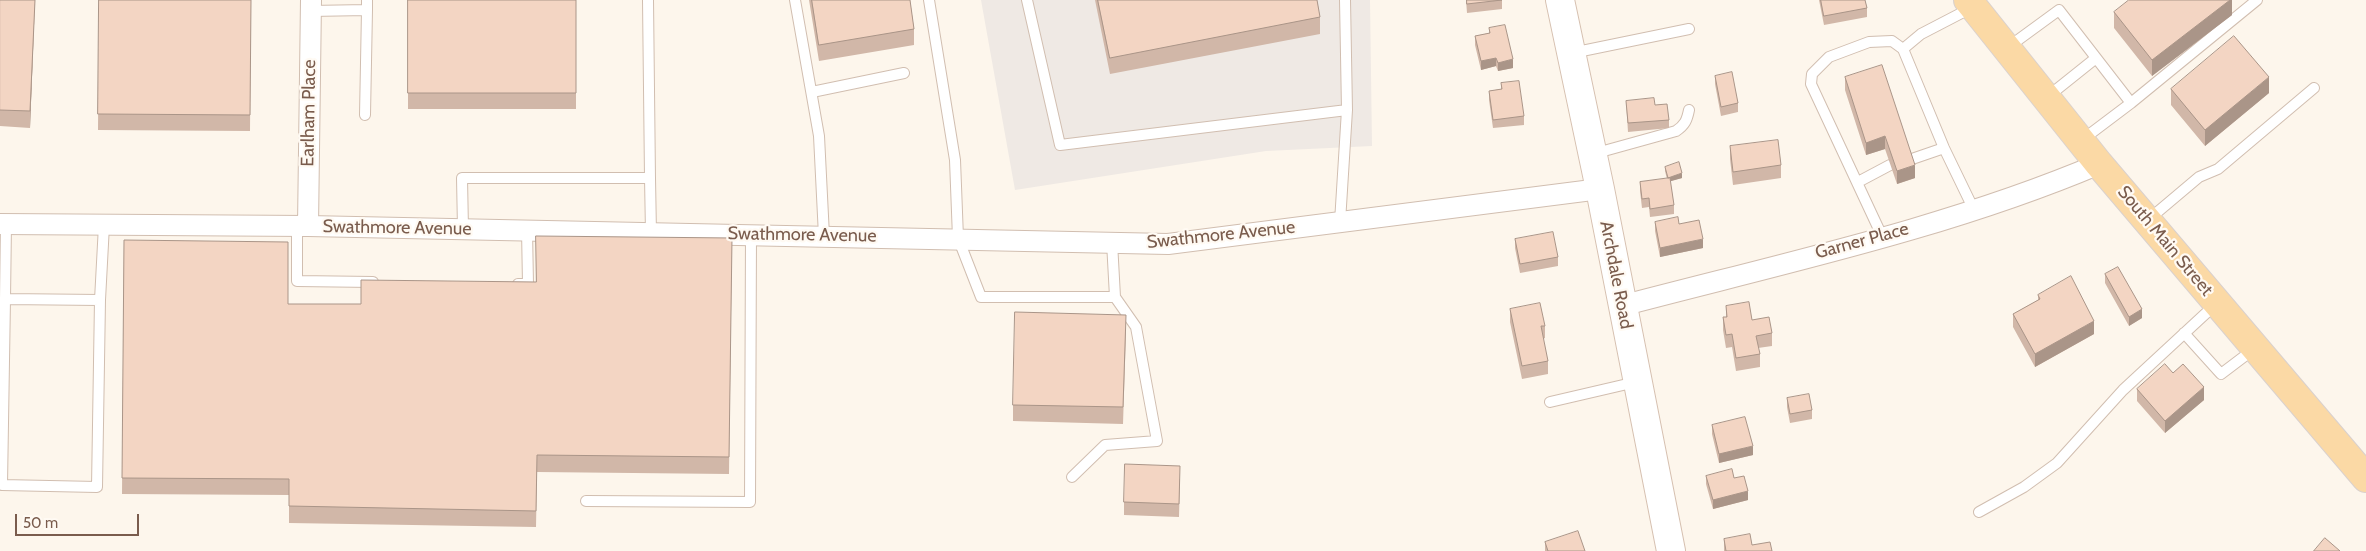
<!DOCTYPE html>
<html>
<head>
<meta charset="utf-8">
<style>
  body { margin:0 }
  #map { position:relative; width:2366px; height:551px; overflow:hidden; background:#fdf6ec; font-family:Cabin,sans-serif }
  canvas { display:block }
  .scale { position:absolute; left:15px; top:514px; width:124px; height:22px; box-sizing:border-box; border:2px solid #7a5c4d; border-top:0; padding-left:6px; font-size:15px; line-height:18px; white-space:nowrap; color:#7a5c4d; -webkit-text-stroke:4px #fffaf3; paint-order:stroke }
</style>
</head>
<body>
<div id="map">
<canvas width="2366" height="551"></canvas>
<div class="scale">50 m</div>
</div>
<script>
const ctx = document.querySelector('canvas').getContext('2d');
ctx.lineJoin = 'round';
function fill(path, color) {
  ctx.fillStyle = color;
  ctx.fill(path, 'evenodd');
}
function stroke(path, color, width, dash) {
  ctx.strokeStyle = color;
  ctx.lineWidth = width;
  ctx.lineCap = dash ? 'butt' : 'round';
  ctx.setLineDash(dash || []);
  ctx.stroke(path);
}
function label(font, color, halo, rows, align = 'center') {
  ctx.font = font + ' Cabin,sans-serif';
  ctx.lineWidth = 4.5;
  ctx.setLineDash([]);
  ctx.textBaseline = 'middle';
  ctx.strokeStyle = halo;
  ctx.fillStyle = color;
  for (const [text, x, y, turn = 0] of rows) {
    ctx.save();
    ctx.translate(x, y);
    ctx.rotate((+turn || 0) * Math.PI / 180);
    ctx.textAlign = isNaN(turn) ? turn : align;
    if (halo) ctx.strokeText(text, 0, 0);
    ctx.fillText(text, 0, 0);
    ctx.restore();
  }
}
fill(new Path2D(`
  M981,0H1370L1372,146L1266,151L1015,190Z`), '#efe9e4');
const lane = new Path2D(`
  M648,0L650,178
  M795,0L819,136L824,236
  M929,0L955,160L958,238L981,297H1115
  M1027,0L1060,145L1347,110
  M310,11L367,10V0
  M2007,48L2059,10L2131,103L2082,140
  M1903,49L1921,34L1973,7
  M1572,53L1689,29
  M812,92L904,73
  M2046,98L2096,58
  M2131,103L2257,0
  M365,115L367,10
  M1593,154L1676,131C1685,125 1687,120 1689,110
  M1912,159L1944,148
  M1858,182L1890,165
  M2148,220L2199,177L2218,169L2314,88
  M1340,222L1347,110L1345,0
  M6,224L5,299L100,300L104,225
  M297,226V281L373,282
  M463,229L462,178H650L651,233
  M1882,236L1811,84L1812,74L1829,57L1869,42L1892,41L1903,49L1944,148L1974,210
  M518,284H528L527,230
  M5,299L2,485L97,487L100,300
  M2184,333L2221,374L2254,349
  M1550,402L1636,382
  M1072,477L1105,445L1157,441L1136,327L1115,297L1112,242
  M586,501L750,502L751,234
  M1979,512L2024,487L2057,463L2123,390L2217,303`);
const street = new Path2D(`
  M0,224L308,226L1168,244L1600,189
  M308,226L311,0
  M1621,306C1780,264 1948,228 2099,164`);
const secondary = new Path2D(`
  M1560,0L1600,189L1671,551`);
const primary = new Path2D(`
  M1968,0L2099,164L2366,478`);
stroke(lane, '#d1beb0', 12);
stroke(street, '#d1beb0', 22);
stroke(secondary, '#d6c0b0', 30);
stroke(primary, '#dad1cd', 30);
stroke(lane, '#fff', 10);
stroke(street, '#fff', 20);
stroke(secondary, '#fff', 28);
stroke(primary, '#fbd9a5', 28);
fill(new Path2D(`
  M0,0H35L30,128L0,126Z
  M99,0H251L250,131L98,130Z
  M408,0H576V109H408Z
  M809,0H910L914,29V45L819,61Z
  M1095,0H1317L1320,17V34L1110,74Z
  M1466,0H1502V9L1467,13Z
  M1819,0H1865L1867,8V17L1824,25Z
  M2232,0V15L2152,76L2114,28V12Z
  M1489,28L1513,68L1498,71L1496,66L1481,70L1475,45V36L1489,33Z
  M1715,76L1738,103V112L1721,116L1715,84Z
  M1845,77L1915,178L1897,184L1885,149L1866,155L1845,90Z
  M1501,83L1524,116V125L1493,128L1489,100V91L1501,89Z
  M2171,89L2269,93L2205,146L2171,105Z
  M1626,101L1655,105L1669,120V128L1628,132Z
  M1730,146L1781,165V178L1733,185L1730,159Z
  M1665,167L1682,178L1670,181L1674,205V214L1650,217L1649,207L1642,208L1640,191V182L1667,179L1665,171Z
  M1655,222L1679,224L1703,248L1660,257L1655,231Z
  M732,238L729,474L537,472L536,527L289,523V495L122,494L124,240L288,304H361L536,282Z
  M1515,239L1558,257V266L1520,273L1515,248Z
  M2105,274L2142,318L2129,326L2105,283Z
  M2038,295L2094,334L2035,367L2013,327V314L2038,300Z
  M1726,306L1752,320L1772,333V346L1758,348L1760,354V367L1736,371L1732,347L1726,348L1723,330V317H1726Z
  M1510,309L1545,326V338L1543,339L1548,361V374L1522,379L1510,322Z
  M1126,332L1123,424L1013,421V405Z
  M2173,373L2204,400L2165,433L2137,401V389Z
  M1787,398L1812,410V419L1790,423L1787,407Z
  M1712,425L1753,455L1719,463L1712,434Z
  M1706,476L1734,478L1748,500L1713,509L1706,484Z
  M1180,479L1179,517L1124,515V502Z
  M1724,539L1752,545L1772,551H1724Z
  M1545,542L1585,551H1545Z`), '#d1b7a8');
fill(new Path2D(`
  M35,0L30,128V111Z
  M2230,0H2232V15L2152,76V60Z
  M1496,58V66L1481,70V61Z
  M1513,59V68L1498,71V63Z
  M2269,77V93L2205,146V130Z
  M1885,136V149L1866,155V143Z
  M1915,165V178L1897,184V171Z
  M1682,173V178L1668,182V178Z
  M1703,239V248L1660,257V248Z
  M2142,309V318L2129,326V317Z
  M2094,321V334L2035,367V354Z
  M2204,387V400L2165,433V421Z
  M1753,446V455L1719,463V454Z
  M1748,491V500L1713,509V500Z`), '#aa9588');
const building = new Path2D(`
  M0,0H35L30,111L0,110Z
  M99,0H251L250,115L98,114Z
  M408,0H576V93H408Z
  M812,0H910L914,29L819,45Z
  M1098,0H1317L1320,17L1110,58Z
  M1467,0H1502L1467,4Z
  M1821,0H1865L1867,8L1824,16Z
  M2129,0H2230L2152,60L2114,12Z
  M1505,25L1513,59L1498,63L1496,58L1481,61L1475,36L1490,33L1489,28Z
  M2234,36L2269,77L2205,130L2171,89Z
  M1882,65L1915,165L1897,171L1885,136L1866,143L1845,77Z
  M1732,72L1738,103L1721,107L1715,76Z
  M1519,81L1524,116L1493,120L1489,91L1502,89L1501,83Z
  M1654,98L1655,105L1667,104L1669,120L1628,123L1626,101Z
  M1778,140L1781,165L1733,172L1730,146Z
  M1679,162L1682,173L1668,178L1665,167Z
  M1670,178L1674,205L1650,209L1649,198L1642,199L1640,182Z
  M1678,217L1679,224L1699,220L1703,239L1660,248L1655,222Z
  M1553,232L1558,257L1520,264L1515,239Z
  M536,236L732,238L729,457L537,455L536,511L289,506V479L122,478L124,240L288,242V304H361V280L536,282Z
  M2118,267L2142,309L2129,317L2105,274Z
  M2071,276L2094,321L2035,354L2013,314L2040,299L2038,295Z
  M1749,302L1752,320L1769,317L1772,333L1756,336L1760,354L1736,358L1732,334L1726,335L1723,317H1727L1726,306Z
  M1540,303L1545,326H1541L1548,361L1522,366L1510,309Z
  M1015,312L1126,315L1123,407L1013,405Z
  M2165,364L2173,373L2183,364L2204,387L2165,421L2137,389Z
  M1809,394L1812,410L1790,414L1787,398Z
  M1745,417L1753,446L1719,454L1712,425Z
  M1125,464L1180,466L1179,504L1124,502Z
  M1732,469L1734,478L1744,476L1748,491L1713,500L1706,476Z
  M1578,531L1585,551H1548L1545,542Z
  M1750,534L1752,545L1770,542L1772,551H1726L1724,539Z
  M2325,538L2340,551H2314Z`);
fill(building, '#f3d5c3');
stroke(building, '#aa9588', 1);
label('18px', '#7a5c4d', '#fffaf3', [
  ["Earlham Place",309,113,-89],
  ["Swathmore Avenue",397,228,1],
  ["Swathmore Avenue",802,235,1],
  ["Swathmore Avenue",1221,235,-6],
  ["Garner Place",1862,241,-15],
  ["South Main Street",2165,241,50],
  ["Archdale Road",1616,275,79]
]);
</script>
</body>
</html>
